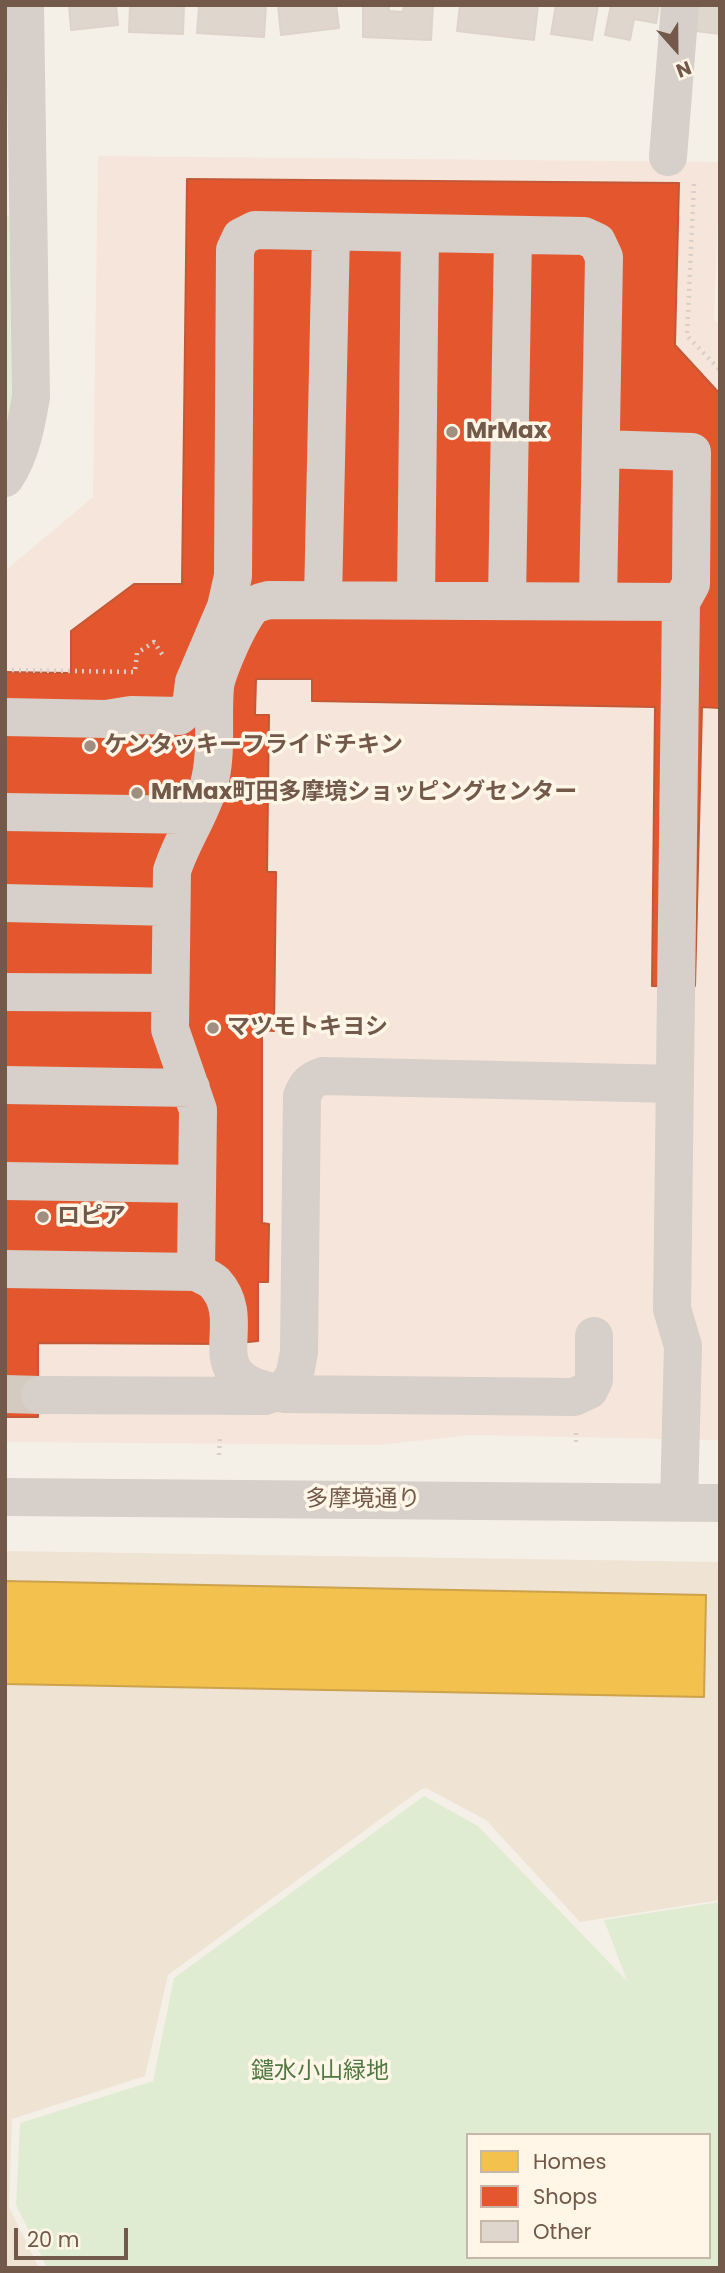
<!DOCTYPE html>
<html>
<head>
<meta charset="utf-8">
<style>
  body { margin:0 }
  #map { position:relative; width:725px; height:2273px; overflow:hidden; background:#f5f0e7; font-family:Poppins,sans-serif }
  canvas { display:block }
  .frame { position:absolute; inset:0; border:7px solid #725949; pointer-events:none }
  .legend { position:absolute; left:466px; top:2133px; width:245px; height:126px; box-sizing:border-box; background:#fff6e7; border:2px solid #c7b7a8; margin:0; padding:9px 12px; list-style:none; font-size:21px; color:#725949 }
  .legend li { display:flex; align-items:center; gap:14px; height:35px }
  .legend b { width:35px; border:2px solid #c7b7a8 }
  .north { position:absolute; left:641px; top:14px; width:70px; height:70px; -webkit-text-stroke:5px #fff6e7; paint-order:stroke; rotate:159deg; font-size:19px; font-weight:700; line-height:28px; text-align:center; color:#725949 }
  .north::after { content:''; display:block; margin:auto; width:24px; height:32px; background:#725949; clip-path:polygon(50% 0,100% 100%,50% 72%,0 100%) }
  .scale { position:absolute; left:14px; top:2228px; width:114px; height:32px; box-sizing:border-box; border:4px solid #725949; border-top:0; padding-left:9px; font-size:21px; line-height:24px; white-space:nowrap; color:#725949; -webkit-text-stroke:5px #fff6e7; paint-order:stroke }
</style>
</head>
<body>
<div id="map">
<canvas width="725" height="2273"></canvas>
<div class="frame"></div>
<ul class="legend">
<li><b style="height:19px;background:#f2c14e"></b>Homes</li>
<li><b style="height:19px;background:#e4572e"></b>Shops</li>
<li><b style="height:19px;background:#dfd6cd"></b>Other</li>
</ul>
<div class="north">N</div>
<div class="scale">20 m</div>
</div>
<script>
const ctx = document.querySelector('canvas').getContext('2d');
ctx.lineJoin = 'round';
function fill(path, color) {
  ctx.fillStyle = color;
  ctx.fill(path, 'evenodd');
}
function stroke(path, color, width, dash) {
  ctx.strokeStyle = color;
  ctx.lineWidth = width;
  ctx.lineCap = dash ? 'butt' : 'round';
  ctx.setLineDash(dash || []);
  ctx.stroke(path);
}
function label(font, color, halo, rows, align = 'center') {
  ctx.font = font + ' Poppins,"Noto Sans JP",sans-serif';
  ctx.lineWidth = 7;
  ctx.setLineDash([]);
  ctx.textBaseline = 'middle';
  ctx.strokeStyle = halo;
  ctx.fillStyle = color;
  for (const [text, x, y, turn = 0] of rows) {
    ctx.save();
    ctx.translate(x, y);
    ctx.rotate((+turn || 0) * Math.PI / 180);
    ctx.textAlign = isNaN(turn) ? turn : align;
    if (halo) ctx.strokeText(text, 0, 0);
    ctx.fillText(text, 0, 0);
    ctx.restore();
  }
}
fill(new Path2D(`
  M5,1551L720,1562V1900L580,1922L486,1820L426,1788L420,1790L168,1975L145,2076L12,2119L9,2207L39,2268H5Z`), '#efe3d4');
fill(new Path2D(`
  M98,156L720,162L714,320L720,325V1440L472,1435L378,1445L5,1442V571L93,497Z`), '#f6e5da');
fill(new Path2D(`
  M5,215L9,216L12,399L5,446Z
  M424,1796L478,1826L627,1981L604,1920L720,1902V2268H47L16,2205L20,2123L153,2081L174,1978ZM468,2135H709V2257H468Z`), '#e0ecd2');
const homes = new Path2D(`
  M5,1581L706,1595L704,1697L5,1684Z`);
fill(homes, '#f2c14e');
stroke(homes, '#cca24c', 2);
const shops = new Path2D(`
  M187,179L679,183L675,345L720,394V708L702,707L695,986H652L655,707L312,701V679H256L255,715H269L267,872H276L274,1031L262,1030V1223L269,1224L268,1282H258V1341L228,1344L38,1343V1417H5V672L71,673V631L134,584H182Z`);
fill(shops, '#e4572e');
stroke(shops, '#c25836', 2);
const building = new Path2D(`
  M69,5H116L118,25L71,30Z
  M130,5H184L183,34L129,32Z
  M199,5H266L264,37L197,33Z
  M278,5H336L339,28L281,35Z
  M363,5H389V11L403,12L404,5H433L431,40L363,37Z
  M460,5H538L534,40L457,31Z
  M556,5H598L592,40L551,34Z
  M611,5H659L656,23L634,19L630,40L605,35Z
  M698,5H720V34L696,31Z`);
fill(building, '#dfd6cd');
stroke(building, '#ded3ca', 2);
stroke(new Path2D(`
  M5,1394L40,1395`), '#d4cac0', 38, [38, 19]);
stroke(new Path2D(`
  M694,184L687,336L720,370
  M5,670L135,672L137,653L154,642L164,657
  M576,1433V1446
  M219,1455L220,1435`), '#d7cfc9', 4.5, [2, 5]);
stroke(new Path2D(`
  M668,157L680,5
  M5,478C21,454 26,426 31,397L25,5
  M323,599L331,232
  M416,600L420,233
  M507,600L513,235
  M5,717L106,719L131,715L179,716L191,706L194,682L226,607L233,576L235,250L241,237L255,230L584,236L597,242L604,257L598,601
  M5,812L197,815
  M5,903L171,907
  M5,992L170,993
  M5,1085L191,1088
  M5,1181L197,1184
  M5,1269L196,1272L198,1110L170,1029L172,871C181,842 199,817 208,788C218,754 212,721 215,687C216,673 242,613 254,605C258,603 264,601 269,600L681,602L691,584L692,452L601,449
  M196,1272C202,1275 211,1279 215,1283C254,1326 188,1380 285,1394L574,1397L589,1390L594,1380V1336
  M40,1395L265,1396L280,1391L289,1384L295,1373L299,1352L302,1096C307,1084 311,1080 323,1076L675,1084
  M5,1497L720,1503
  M679,1502L683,1346L672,1309L681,602`), '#d7cfc9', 38);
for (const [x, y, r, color] of [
  [452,432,7,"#a08e80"],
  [90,746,7,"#a08e80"],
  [137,793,7,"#a08e80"],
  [213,1028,7,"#a08e80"],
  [43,1217,7,"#a08e80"]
]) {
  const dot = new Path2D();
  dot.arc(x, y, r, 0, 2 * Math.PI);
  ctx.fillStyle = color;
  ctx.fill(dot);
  stroke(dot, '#fff6e7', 2.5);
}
label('bold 23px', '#725949', '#fff6e7', [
  ["MrMax",466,432],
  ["ケンタッキーフライドチキン",104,746],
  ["MrMax町田多摩境ショッピングセンター",151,793],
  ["マツモトキヨシ",227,1028],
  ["ロピア",57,1217]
], 'left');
label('23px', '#725949', '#fff6e7', [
  ["多摩境通り",363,1500]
]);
label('23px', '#4f7842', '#fff6e7', [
  ["鑓水小山緑地",320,2072]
]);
</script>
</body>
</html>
